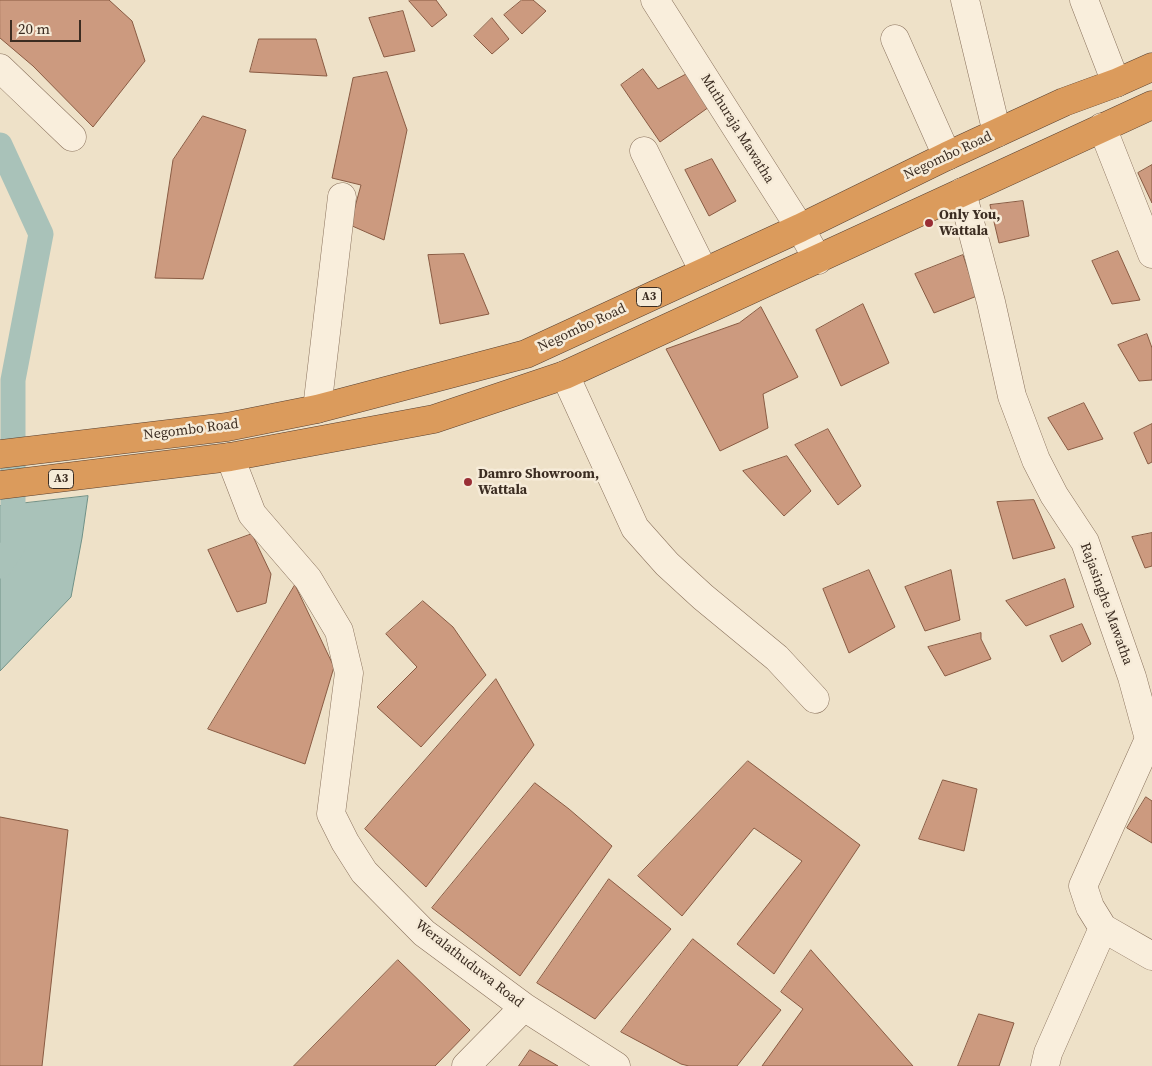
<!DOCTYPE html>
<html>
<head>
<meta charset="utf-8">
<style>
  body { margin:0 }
  #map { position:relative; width:1152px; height:1066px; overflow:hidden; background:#eee1c8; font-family:"Source Serif 4",serif }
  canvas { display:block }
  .scale { position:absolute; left:10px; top:20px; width:71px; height:22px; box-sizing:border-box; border:2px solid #3b2c21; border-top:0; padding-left:6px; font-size:15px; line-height:18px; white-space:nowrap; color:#3b2c21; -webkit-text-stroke:4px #f6ebd8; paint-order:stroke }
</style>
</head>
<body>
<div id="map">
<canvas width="1152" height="1066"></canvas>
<div class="scale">20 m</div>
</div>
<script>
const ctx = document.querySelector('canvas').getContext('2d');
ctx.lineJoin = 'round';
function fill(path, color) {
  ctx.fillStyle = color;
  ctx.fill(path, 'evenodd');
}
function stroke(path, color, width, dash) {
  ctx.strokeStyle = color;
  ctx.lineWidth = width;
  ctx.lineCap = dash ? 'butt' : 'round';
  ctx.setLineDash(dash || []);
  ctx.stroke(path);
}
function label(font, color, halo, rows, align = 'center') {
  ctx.font = font + ' "Source Serif 4",serif';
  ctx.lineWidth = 5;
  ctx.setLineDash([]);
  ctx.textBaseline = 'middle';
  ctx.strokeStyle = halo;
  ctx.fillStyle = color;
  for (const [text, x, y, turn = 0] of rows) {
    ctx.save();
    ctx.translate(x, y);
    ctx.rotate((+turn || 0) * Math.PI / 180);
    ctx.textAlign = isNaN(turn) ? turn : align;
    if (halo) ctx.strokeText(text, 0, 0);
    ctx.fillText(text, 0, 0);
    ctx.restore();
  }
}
const water = new Path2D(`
  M88,496L82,538L71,597L0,671V506Z`);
fill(water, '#a9c2b9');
stroke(water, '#709187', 1);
stroke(new Path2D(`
  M0,145L41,234L13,380V546L0,566`), '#a9c2b9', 25);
const building = new Path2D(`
  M0,0H109L132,21L145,61L93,127L33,66L0,38Z
  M410,0H436L447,15L432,27L409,1Z
  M522,0H533L546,11L522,34L504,15Z
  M403,11L415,51L384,57L369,18Z
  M492,18L509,39L492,54L474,36Z
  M259,39H316L327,76L250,72Z
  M643,69L658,89L686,74L709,107L660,142L621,85Z
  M387,72L407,130L384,240L350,225L361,185L332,178L353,78Z
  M203,116L246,130L203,279L155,278L173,160Z
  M712,159L736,201L709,216L685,170Z
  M1152,165V203L1138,173Z
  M1023,201L1029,236L999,243L990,205Z
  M1118,251L1140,300L1112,304L1092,261Z
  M464,254L489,314L440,324L428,255Z
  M963,255L977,296L934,313L915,274Z
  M863,304L889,363L841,386L816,330Z
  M761,307L798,377L763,394L768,428L720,451L666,349L739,323Z
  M1147,334L1152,348V380L1139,381L1118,345Z
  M1084,403L1103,439L1068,450L1048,418Z
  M1152,424V462L1148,464L1134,433Z
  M828,429L861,486L838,505L795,445Z
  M787,456L811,491L784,516L743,471Z
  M1034,500L1055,548L1013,559L997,502Z
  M1152,533V566L1145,568L1132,537Z
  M252,534L271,574L266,603L237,612L208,550Z
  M869,570L895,627L849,653L823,589Z
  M951,570L960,620L925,631L905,587Z
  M1065,579L1074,607L1026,626L1006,601Z
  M295,585L334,667L305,764L208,729Z
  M423,601L453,627L486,675L421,747L377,707L417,667L386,634Z
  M1082,624L1091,644L1062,662L1050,636Z
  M981,633V639L991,659L945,676L928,647Z
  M496,679L534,745L426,887L365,829Z
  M748,761L860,845L774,974L737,944L802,861L754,828L682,916L638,876Z
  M943,780L977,789L964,851L919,839Z
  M535,783L569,809L612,846L520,976L432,908Z
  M1146,797L1152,801V843L1127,828Z
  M0,817L68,830L42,1066H0Z
  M609,879L671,929L595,1019L537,983Z
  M693,939L781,1010L737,1066H689L681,1064L621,1032Z
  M811,950L913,1066H762L803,1009L781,992Z
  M398,960L470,1030L435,1066H294Z
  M979,1014L1014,1023L999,1066H958Z
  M530,1050L558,1066H519Z`);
fill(building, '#cc9a7f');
stroke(building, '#895b43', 1);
const minor = new Path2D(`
  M655,0L800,228L818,260
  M965,0L997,133
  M1084,0L1116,83
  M895,39L947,156
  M0,68L72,137
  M1102,127L1152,254
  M644,151L704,272
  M962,192L991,302L1012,396L1036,460L1054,495L1085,542L1132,677L1149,739L1083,886L1090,907L1103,928
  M565,375L635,528L667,564L703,597L777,658L815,699
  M317,409L342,197
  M230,457L252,514L308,579L339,631L349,673L331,814L345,842L364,872L424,933L524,1007L616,1066
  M466,1066L524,1007
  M1045,1066L1048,1053L1103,928L1152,956`);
const highway = new Path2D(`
  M0,454L227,427L317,409L526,354L800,228L947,156L1064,102L1116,83L1152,67
  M0,485L230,457L434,419L565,375L1152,105`);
stroke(minor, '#8a725d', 29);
stroke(highway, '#594131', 29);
stroke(minor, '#f9eedc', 28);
stroke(highway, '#db9b5c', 28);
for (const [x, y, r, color] of [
  [929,223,5,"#992e35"],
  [468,482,5,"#992e35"]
]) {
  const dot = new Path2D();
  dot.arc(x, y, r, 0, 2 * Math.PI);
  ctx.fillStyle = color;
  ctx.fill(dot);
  stroke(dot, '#f6ebd8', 2);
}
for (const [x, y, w] of [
  [649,297,25],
  [61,479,25]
]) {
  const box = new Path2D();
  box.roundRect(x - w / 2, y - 9.5, w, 19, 4);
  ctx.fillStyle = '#f6ebd8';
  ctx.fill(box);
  stroke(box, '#3b2c21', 1);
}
label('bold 12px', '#3b2c21', null, [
  ["A3",649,297],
  ["A3",61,479]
]);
label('14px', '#3b2c21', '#f6ebd8', [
  ["Muthuraja Mawatha",737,129,58],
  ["Negombo Road",948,156,-25],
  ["Negombo Road",582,328,-25],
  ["Negombo Road",191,430,-7],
  ["Rajasinghe Mawatha",1106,604,70],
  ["Weralathuduwa Road",469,964,38]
]);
label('bold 14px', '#3b2c21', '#f6ebd8', [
  ["Only You,",939,215],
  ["Wattala",939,231],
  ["Damro Showroom,",478,474],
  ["Wattala",478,490]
], 'left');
</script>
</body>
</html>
